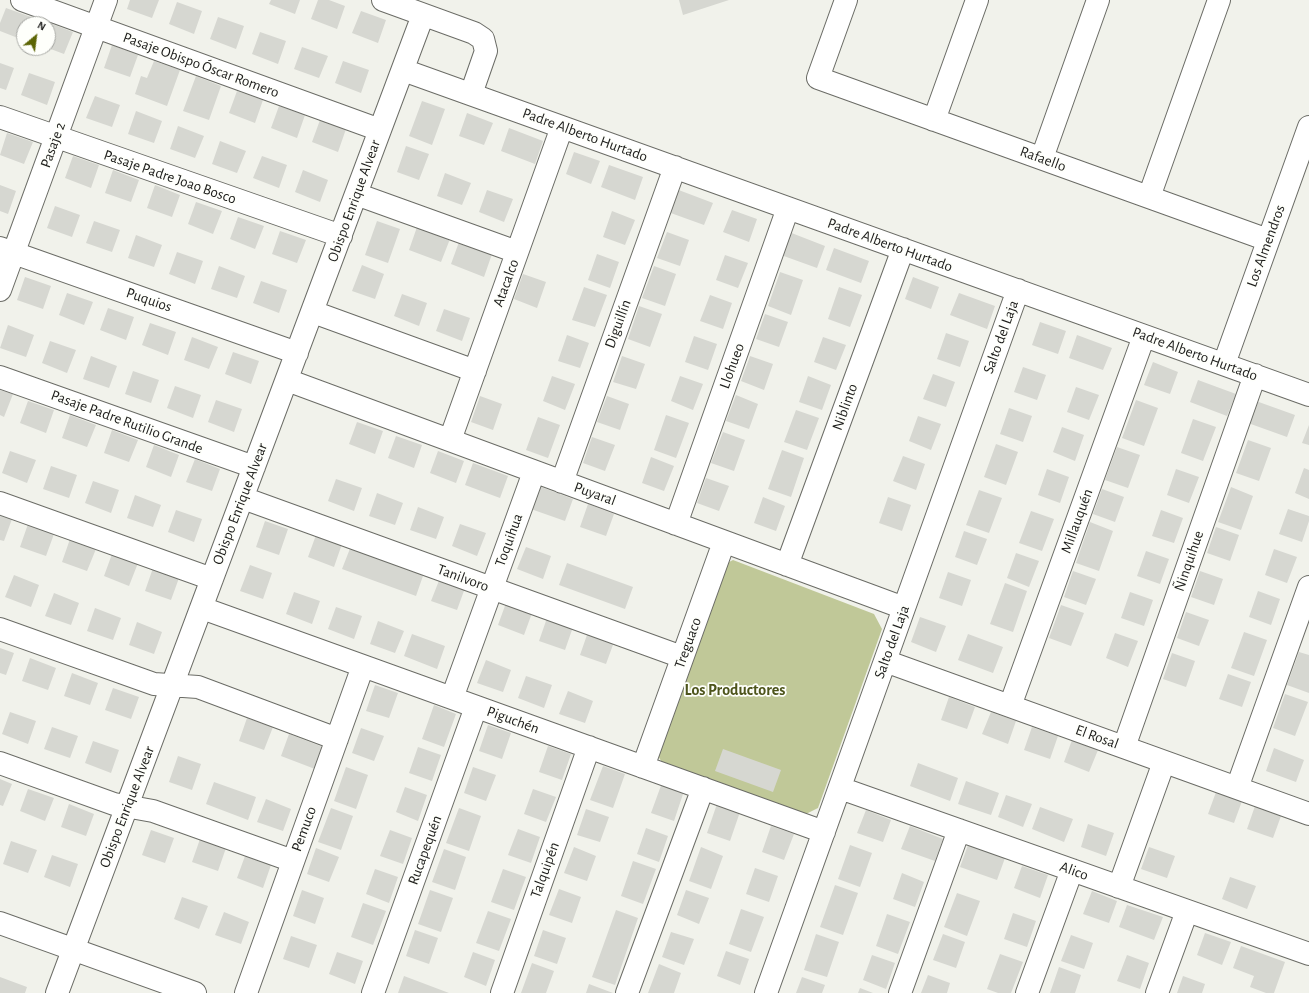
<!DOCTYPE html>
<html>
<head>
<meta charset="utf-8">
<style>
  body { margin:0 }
  #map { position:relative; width:1309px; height:993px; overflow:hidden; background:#f1f2eb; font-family:"Alegreya Sans",sans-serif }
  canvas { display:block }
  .north { position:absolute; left:16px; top:16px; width:40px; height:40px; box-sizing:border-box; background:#fefffb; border:1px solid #a4a5a1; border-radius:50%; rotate:29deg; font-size:11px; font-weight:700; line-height:16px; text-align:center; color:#1d1d1b }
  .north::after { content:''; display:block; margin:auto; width:14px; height:18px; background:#5c6505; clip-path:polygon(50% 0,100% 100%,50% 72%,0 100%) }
</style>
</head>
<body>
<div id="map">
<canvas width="1309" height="993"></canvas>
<div class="north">N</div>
</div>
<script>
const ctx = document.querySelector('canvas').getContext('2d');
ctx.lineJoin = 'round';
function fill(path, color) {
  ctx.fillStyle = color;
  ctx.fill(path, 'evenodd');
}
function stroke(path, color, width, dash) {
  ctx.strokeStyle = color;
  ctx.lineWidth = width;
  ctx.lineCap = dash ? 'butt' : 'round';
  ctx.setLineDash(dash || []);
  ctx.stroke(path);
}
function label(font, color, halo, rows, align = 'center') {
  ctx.font = font + ' "Alegreya Sans",sans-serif';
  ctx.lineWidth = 3.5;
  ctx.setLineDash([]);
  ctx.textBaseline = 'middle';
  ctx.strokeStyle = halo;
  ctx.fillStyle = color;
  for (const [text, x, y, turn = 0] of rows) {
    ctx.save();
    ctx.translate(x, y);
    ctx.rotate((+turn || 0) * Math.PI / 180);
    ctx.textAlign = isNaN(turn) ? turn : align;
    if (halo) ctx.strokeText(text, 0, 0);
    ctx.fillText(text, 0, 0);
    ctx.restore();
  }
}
fill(new Path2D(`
  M733,560L874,614L882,629L818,808L802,816L664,766L657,754L725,564Z`), '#c0c898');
fill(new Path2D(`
  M130,0H159L152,18L127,9Z
  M271,0H300L295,14L269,4Z
  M318,0H329L345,6L337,29L311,19Z
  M679,0H729L683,15Z
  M177,2L202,11L194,34L169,24Z
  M6,8L31,17L29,24H24L23,40L0,31V23Z
  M361,11L386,20L378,43L352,33Z
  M218,17L244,26L236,49L210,39Z
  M47,22L73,32L64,54L48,48Z
  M260,32L286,41L278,64L252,54Z
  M112,45L138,55L130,77L104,68Z
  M302,47L328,56L319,78L294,69Z
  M154,61L180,70L167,106L135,94L141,76L147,78Z
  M343,61L369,70L361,93L335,83Z
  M0,63L14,68L6,90L0,88Z
  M29,73L55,82L47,105L21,95Z
  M196,76L221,86L209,120L183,111Z
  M237,91L263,100L255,123L229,113Z
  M95,96L120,105L112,127L86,118Z
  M422,101L445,109L432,145L409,136Z
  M279,106L305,115L297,138L271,128Z
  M136,111L162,121L154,143L128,134Z
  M467,113L493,123L484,145L459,136Z
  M320,120L346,129L338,152L312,142Z
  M178,126L204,136L195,158L170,149Z
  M509,128L543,141L535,164L501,151Z
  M7,133L33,142L24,164L0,155Z
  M220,141L246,151L237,173L212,164Z
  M406,146L429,154L419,180L397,172Z
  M574,152L600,161L591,184L566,174Z
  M73,156L99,165L91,188L65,178Z
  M262,156L287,165L279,188L253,178Z
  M609,165L643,177L635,200L601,187Z
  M113,170L139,180L131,202L105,193Z
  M303,170L328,180L320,202L295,192Z
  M445,173L471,183L462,205L437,196Z
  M0,185L16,191L8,214L0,211Z
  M155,185L180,195L172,217L147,208Z
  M676,189L713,203L704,225L668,212Z
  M487,190L513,199L504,222L479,212Z
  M196,202L222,211L213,234L188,224Z
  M55,206L80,215L72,237L47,228Z
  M732,210L757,219L749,242L723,232Z
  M612,211L635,220L625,245L603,237Z
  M238,217L264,226L255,249L230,239Z
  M94,221L120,230L112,252L86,243Z
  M377,221L400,229L388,263L365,255Z
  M417,227L450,239L441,262L409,250Z
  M280,231L306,240L297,263L272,254Z
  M667,232L689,240L680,266L657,258Z
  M789,232L825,246L817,268L781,255Z
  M136,235L162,245L154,267L128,258Z
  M459,242L492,254L484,277L451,264Z
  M834,248L869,261L861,283L826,270Z
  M177,252L203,261L195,284L169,274Z
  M597,254L619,262L610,288L588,280Z
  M725,255L748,263L738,288L716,280Z
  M362,265L384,274L375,299L352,291Z
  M219,266L245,276L237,298L211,289Z
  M654,266L676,274L665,306L642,298Z
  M780,272L803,280L791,315L768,306Z
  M523,274L546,282L537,308L514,299Z
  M25,277L51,286L43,309L17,300Z
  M913,277L939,287L931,309L905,299Z
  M261,281L287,290L279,313L253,303Z
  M584,287L607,295L595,327L572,320Z
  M839,287L862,295L850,327L828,319Z
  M67,293L93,302L84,325L59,315Z
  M959,293L995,306L987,329L950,315Z
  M402,294L427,303L419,326L394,316Z
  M710,295L732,303L723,329L700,321Z
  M639,306L662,314L650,347L628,339Z
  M108,308L134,317L126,340L100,330Z
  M444,309L470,318L462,341L436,331Z
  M765,314L788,322L779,347L756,339Z
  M1040,322L1066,331L1058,354L1032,345Z
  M150,323L176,332L168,355L142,345Z
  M8,325L34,335L26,357L0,348Z
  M946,333L969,341L960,367L937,359Z
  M567,335L589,343L580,368L558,361Z
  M1077,335L1112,348L1103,370L1069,358Z
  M694,336L717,344L708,370L685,362Z
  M192,337L218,347L209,369L184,360Z
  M823,337L846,345L836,370L814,362Z
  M50,341L76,350L67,373L42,363Z
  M233,352L259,361L251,384L225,374Z
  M91,356L117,366L109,388L83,379Z
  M622,356L645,364L636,389L613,382Z
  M750,356L773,364L764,390L741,381Z
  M1153,362L1178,372L1170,394L1144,385Z
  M1023,367L1046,375L1037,400L1014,392Z
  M133,371L159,380L151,403L125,394Z
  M933,374L955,382L946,407L923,399Z
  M552,376L575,384L565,410L543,401Z
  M680,376L703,384L693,410L671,401Z
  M808,376L831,385L822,410L799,402Z
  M1198,380L1236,394L1227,416L1190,402Z
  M175,386L201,395L193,418L167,408Z
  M1076,387L1099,395L1089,420L1067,412Z
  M0,390L13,394L4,417L0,415Z
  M736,395L758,404L749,429L726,421Z
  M480,396L502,404L493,430L471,422Z
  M607,396L629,404L620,430L597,422Z
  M216,400L242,409L234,432L208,422Z
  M1136,400L1158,408L1144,446L1122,438Z
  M28,401L54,410L46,433L20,423Z
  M1256,401L1295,415L1287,437L1248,423Z
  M1009,408L1032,416L1023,442L1000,434Z
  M796,410L819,418L807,450L784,442Z
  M70,415L96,425L87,447L62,438Z
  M666,415L689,423L676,458L654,450Z
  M918,416L941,424L931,450L909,441Z
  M538,417L560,425L548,458L526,450Z
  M1193,419L1216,427L1203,461L1181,453Z
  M357,422L383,431L375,454L349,444Z
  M1309,425V445L1302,443Z
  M1062,427L1084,435L1075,461L1053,452Z
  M112,430L138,440L129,462L104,453Z
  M723,432L745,440L734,471L711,463Z
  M396,436L422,445L414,468L388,458Z
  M592,437L615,445L605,471L583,463Z
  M1248,440L1271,448L1259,481L1236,473Z
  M996,444L1018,452L1006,485L984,477Z
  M154,445L179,455L171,477L146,467Z
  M1117,447L1140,455L1128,488L1105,480Z
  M782,450L804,458L791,497L768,489Z
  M10,451L36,460L27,483L2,473Z
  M438,451L464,461L456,483L430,473Z
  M903,456L925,464L916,490L893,481Z
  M651,457L674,466L664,491L642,483Z
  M195,459L220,469L212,491L186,482Z
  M473,463L508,476L500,498L465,485Z
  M51,466L77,475L69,498L43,489Z
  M1304,468L1309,470V499L1295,493Z
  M1047,469L1069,477L1060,503L1038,495Z
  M1176,469L1199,477L1189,503L1167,495Z
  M706,478L729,486L719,511L697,503Z
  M336,479L362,488L354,511L328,501Z
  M93,481L119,490L111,513L85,503Z
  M536,485L573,499L565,521L528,508Z
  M1231,487L1253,496L1241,530L1218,522Z
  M1102,489L1124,497L1115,522L1093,514Z
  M979,490L1002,498L989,533L966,525Z
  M377,493L403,503L395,525L369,516Z
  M135,495L161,505L153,527L127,518Z
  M763,497L785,506L776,531L754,523Z
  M888,497L911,505L902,531L879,523Z
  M588,504L614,514L606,536L580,527Z
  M418,507L444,517L436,539L410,530Z
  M1288,509L1309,516V521L1302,542L1279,534Z
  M176,510L202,519L194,542L168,532Z
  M1161,510L1183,518L1174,543L1152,536Z
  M1031,511L1054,519L1042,551L1019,543Z
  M0,514L12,519L4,541L0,540Z
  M265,521L288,529L279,555L256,547Z
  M1090,522L1113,531L1099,571L1076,563Z
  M28,524L54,534L46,556L20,547Z
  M460,524L486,533L477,556L452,546Z
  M1216,527L1239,535L1230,561L1207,553Z
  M964,531L987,539L977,565L955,557Z
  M316,535L342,544L334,567L308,557Z
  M70,539L96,549L87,571L62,562Z
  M351,546L424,573L416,596L342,569Z
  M526,547L551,556L543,579L517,569Z
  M1274,549L1297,557L1287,583L1265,575Z
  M1146,551L1169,559L1160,584L1137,576Z
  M1016,553L1039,561L1029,587L1007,578Z
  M112,554L138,563L129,586L104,576Z
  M567,563L633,587L625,609L559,585Z
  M250,565L272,573L263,599L240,591Z
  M153,568L179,578L171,600L145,591Z
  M1073,571L1096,579L1086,605L1064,597Z
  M1200,571L1223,579L1214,605L1191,597Z
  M948,572L971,580L962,606L939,598Z
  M14,575L39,585L31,607L5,597Z
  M440,578L465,588L457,610L431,601Z
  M1005,583L1027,591L1013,632L990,624Z
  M1258,591L1280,599L1271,625L1249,617Z
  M294,592L320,601L312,624L286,614Z
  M1130,592L1153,600L1144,626L1121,618Z
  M54,593L79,603L71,625L45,616Z
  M506,603L532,613L524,635L498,625Z
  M1061,605L1084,613L1071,646L1049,638Z
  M336,607L362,616L354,639L328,629Z
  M95,608L121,618L113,640L87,631Z
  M1186,612L1209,620L1199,646L1177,638Z
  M920,617L946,626L936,652L911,642Z
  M547,618L573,627L565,650L539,641Z
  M378,621L404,631L395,653L370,644Z
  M137,622L162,632L154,654L129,645Z
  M588,632L614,642L606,664L580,655Z
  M1244,632L1267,640L1254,676L1231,668Z
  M1115,633L1138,641L1128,667L1106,658Z
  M412,634L445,646L437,669L404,656Z
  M968,634L1003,647L993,673L958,660Z
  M0,648L14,653L6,675L0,673Z
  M1299,652L1309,655V693L1287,685Z
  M1172,653L1195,661L1186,687L1163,679Z
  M30,658L56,668L48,690L22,681Z
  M486,660L511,670L503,692L477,683Z
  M72,673L98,683L90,705L64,696Z
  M1228,674L1251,682L1242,707L1219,699Z
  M526,676L552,685L544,708L518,698Z
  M375,685L398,693L389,718L366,711Z
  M113,688L139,697L131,719L105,710Z
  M568,691L593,701L585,723L559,714Z
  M1285,694L1308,702L1295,736L1273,728Z
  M949,697L975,707L967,729L941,720Z
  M434,705L456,714L444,747L422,739Z
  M10,712L36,721L28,744L2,734Z
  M991,712L1016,721L1008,744L982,734Z
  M247,718L273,727L264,750L239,741Z
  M488,725L511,733L502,759L479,751Z
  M52,727L78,736L70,758L44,749Z
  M1032,727L1058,736L1050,759L1024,750Z
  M361,728L384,736L374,761L352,753Z
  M289,734L323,747L315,769L281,756Z
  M1072,740L1098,750L1089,772L1064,762Z
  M93,741L119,750L111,773L85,763Z
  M548,746L571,754L562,780L539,772Z
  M418,747L441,755L432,781L409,773Z
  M1274,748L1304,760L1296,782L1266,771Z
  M723,749L781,770L773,792L715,771Z
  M178,756L201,764L192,790L169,782Z
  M918,763L958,778L950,801L910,786Z
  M603,766L625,774L613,808L590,800Z
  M346,767L368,775L356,809L334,801Z
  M473,767L496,775L486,801L464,793Z
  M0,779L12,784L3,806L0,805Z
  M663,780L685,788L674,821L651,813Z
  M966,781L999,793L991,815L958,804Z
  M214,782L256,797L248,820L206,804Z
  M405,787L427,795L418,821L396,812Z
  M28,789L54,798L45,821L20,811Z
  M533,789L556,797L546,822L524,814Z
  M1216,792L1242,801L1234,823L1208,814Z
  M1006,795L1032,804L1023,827L998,817Z
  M266,799L291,809L283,831L257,822Z
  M718,801L741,809L730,841L707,833Z
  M69,804L94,814L86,836L61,827Z
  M1255,806L1281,816L1273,838L1247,829Z
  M1040,807L1073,819L1064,842L1032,829Z
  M331,808L353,816L341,850L318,842Z
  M459,808L481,816L469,851L446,843Z
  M586,809L609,817L600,842L577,835Z
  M866,810L891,820L883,842L857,833Z
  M1088,824L1114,833L1106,856L1081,847Z
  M771,826L794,834L784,860L762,852Z
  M910,826L943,839L935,861L901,849Z
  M646,828L668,836L659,862L637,854Z
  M518,829L540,837L531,863L508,855Z
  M151,830L174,838L165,863L142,855Z
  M390,830L412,838L403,864L380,856Z
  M200,839L226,848L218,871L192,862Z
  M11,841L37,850L28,873L3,864Z
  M850,845L872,853L860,887L838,879Z
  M968,845L1005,858L997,880L960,867Z
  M574,847L596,856L587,881L564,873Z
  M701,847L723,856L711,889L689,881Z
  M1149,847L1175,856L1167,878L1141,869Z
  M316,848L339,857L329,882L307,874Z
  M444,849L466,857L455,890L432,882Z
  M52,855L78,864L70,887L44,877Z
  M245,856L271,865L263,888L237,878Z
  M633,861L656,869L643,904L621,896Z
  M1022,866L1048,875L1040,898L1014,888Z
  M755,868L778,876L769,902L746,894Z
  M375,869L398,877L389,903L366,894Z
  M503,869L526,877L514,910L491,902Z
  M902,873L924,882L915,907L893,899Z
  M1230,877L1256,886L1247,909L1222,899Z
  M835,885L858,893L843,935L820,927Z
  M559,889L581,897L572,923L549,915Z
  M302,890L324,898L315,924L293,916Z
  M430,890L453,898L441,932L418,924Z
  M686,890L709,898L699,924L677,915Z
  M1092,891L1117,901L1109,923L1083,914Z
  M957,893L980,901L967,936L944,927Z
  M182,897L208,906L199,929L174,919Z
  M363,903L386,911L373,945L351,937Z
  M1127,905L1163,917L1154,940L1119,927Z
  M741,909L764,917L751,952L729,944Z
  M616,910L638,918L615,985L592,977Z
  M488,911L511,919L499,951L476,943Z
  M224,912L249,922L241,944L215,935Z
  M1013,913L1036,921L1027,947L1004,939Z
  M887,914L910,922L898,954L876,946Z
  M415,930L438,938L429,964L406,956Z
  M543,930L566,938L557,964L534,956Z
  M671,932L694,939L684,965L662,957Z
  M1205,933L1231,942L1222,965L1197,955Z
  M816,934L839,942L827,977L804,970Z
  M943,934L965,942L956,968L933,960Z
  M1071,935L1093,943L1084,969L1061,961Z
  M291,936L317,945L309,968L283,959Z
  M1241,946L1285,962L1274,993H1266L1250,987L1254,976L1233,968Z
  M726,951L749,959L740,985L717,976Z
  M337,952L363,961L355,984L329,974Z
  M473,952L495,960L486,986L464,977Z
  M1000,954L1023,962L1011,993H998L987,989Z
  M872,955L895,963L886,989L863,980Z
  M1127,955L1149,963L1140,989L1117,981Z
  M532,963L554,971L546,993H521Z
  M659,964L681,973L674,993H648Z
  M1059,967L1081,975L1075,993H1050Z
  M928,975L950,983L947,993H921Z
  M404,976L449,993H398Z
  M1183,976L1205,984L1202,993H1177Z
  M0,977L27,987L25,993H0Z
  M802,977L825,985L822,993H796Z
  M589,984L613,993H586Z
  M860,988L873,993H858Z`), '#d6d7d1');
const minor = new Path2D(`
  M22,0L380,130
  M383,0L474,33L483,39L486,51L471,94
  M846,0L818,78L1268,240
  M403,70L1309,395
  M0,117L341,236
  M934,120L977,0
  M1042,158L1098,0
  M356,194L517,252
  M1149,197L1219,0
  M0,248L297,353
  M0,290L106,0
  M313,312L475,371
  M1224,364L1309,127
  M0,377L254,467
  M287,380L904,608
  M450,440L562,127
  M562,482L675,167
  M243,498L682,657
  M0,503L212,579
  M676,524L788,208
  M787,565L903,249
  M202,608L824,832
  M0,629L154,684L198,687L337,739
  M885,661L1309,814
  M452,698L534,472
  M1010,706L1144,336
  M1124,747L1255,375
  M0,763L114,804L153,811L293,861
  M643,767L724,542
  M840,788L1309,954
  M1237,788L1309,587
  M1119,887L1164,762
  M0,923L195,993
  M57,993L423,15
  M246,993L363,666
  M373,993L476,707
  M502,993L589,747
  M627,993L703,788
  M766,993L1018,290
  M900,993L959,830
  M1027,993L1072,870
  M1157,993L1187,911`);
stroke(minor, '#6b6c66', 24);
stroke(minor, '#fff', 22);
label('15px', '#1d1d1b', '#fefffb', [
  ["Pasaje Obispo Óscar Romero",201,65,20],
  ["Padre Alberto Hurtado",585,135,20],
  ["Pasaje 2",53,145,-70],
  ["Rafaello",1043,159,20],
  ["Pasaje Padre Joao Bosco",170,177,19],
  ["Obispo Enrique Alvear",354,201,-70],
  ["Padre Alberto Hurtado",890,245,20],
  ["Los Almendros",1266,246,-70],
  ["Atacalco",506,283,-70],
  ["Puquios",149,300,19],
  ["Diguillín",618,324,-70],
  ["Salto del Laja",1001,337,-70],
  ["Padre Alberto Hurtado",1195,354,20],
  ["Llohueo",732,366,-70],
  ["Niblinto",845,407,-70],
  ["Pasaje Padre Rutilio Grande",127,422,20],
  ["Puyaral",595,494,20],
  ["Obispo Enrique Alvear",240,504,-69],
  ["Millauquén",1077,521,-70],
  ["Toquihua",509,540,-70],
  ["Ñinquihue",1189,561,-71],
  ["Tanilvoro",463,578,20],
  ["Salto del Laja",892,642,-70],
  ["Treguaco",688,643,-70],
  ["Piguchén",513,720,20],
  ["El Rosal",1097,737,20],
  ["Obispo Enrique Alvear",127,807,-69],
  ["Pemuco",304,829,-70],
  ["Rucapequén",425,850,-70],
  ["Talquipén",545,870,-70],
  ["Alico",1074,871,20]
]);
label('bold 16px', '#4d541b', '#fefffb', [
  ["Los Productores",735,690]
]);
</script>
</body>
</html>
